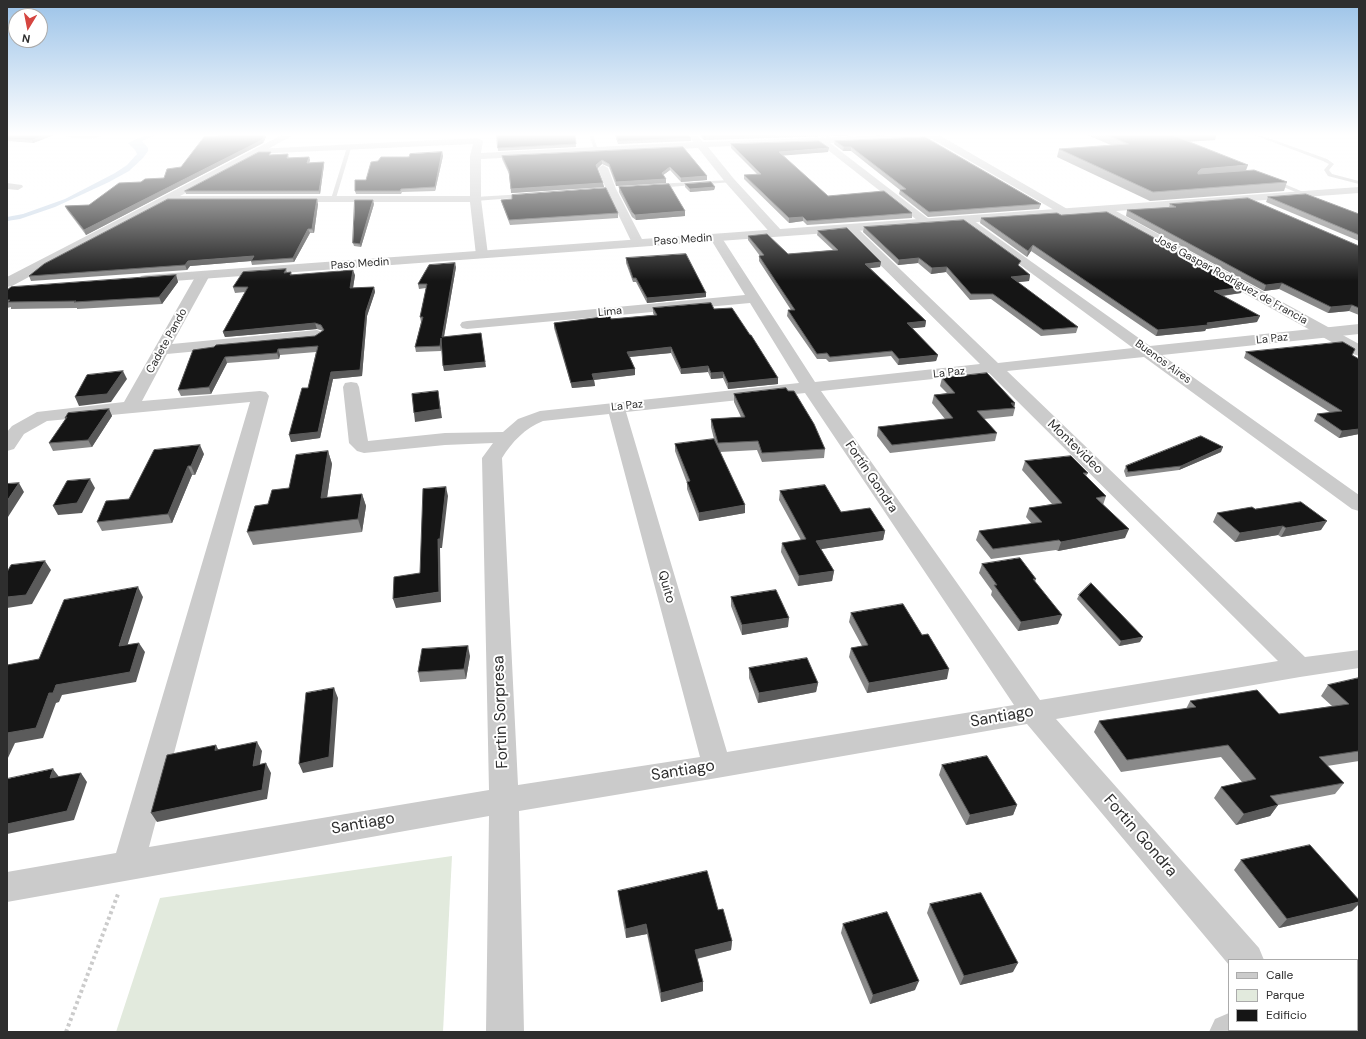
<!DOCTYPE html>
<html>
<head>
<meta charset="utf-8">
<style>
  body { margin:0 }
  #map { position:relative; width:1366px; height:1039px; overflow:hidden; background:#fff; font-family:"DM Sans",sans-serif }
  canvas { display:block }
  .frame { position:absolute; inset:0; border:8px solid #2e2e2e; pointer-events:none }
  .legend { position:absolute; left:1228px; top:959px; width:130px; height:72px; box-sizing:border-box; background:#fff; border:1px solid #ababab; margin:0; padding:5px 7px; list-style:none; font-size:12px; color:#2e2e2e }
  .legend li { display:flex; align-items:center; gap:8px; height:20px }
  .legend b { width:20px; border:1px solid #ababab }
  .north { position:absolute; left:8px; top:8px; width:40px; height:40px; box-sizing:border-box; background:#fff; border:1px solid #ababab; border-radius:50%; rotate:190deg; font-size:11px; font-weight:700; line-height:16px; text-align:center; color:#2e2e2e }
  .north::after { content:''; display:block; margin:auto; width:14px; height:18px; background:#d54540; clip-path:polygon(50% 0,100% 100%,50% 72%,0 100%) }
</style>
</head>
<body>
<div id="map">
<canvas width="1366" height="1039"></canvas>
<div class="frame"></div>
<ul class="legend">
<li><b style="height:5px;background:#cbcbcb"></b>Calle</li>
<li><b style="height:11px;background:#e2eadd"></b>Parque</li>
<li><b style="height:11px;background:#151515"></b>Edificio</li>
</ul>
<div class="north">N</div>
</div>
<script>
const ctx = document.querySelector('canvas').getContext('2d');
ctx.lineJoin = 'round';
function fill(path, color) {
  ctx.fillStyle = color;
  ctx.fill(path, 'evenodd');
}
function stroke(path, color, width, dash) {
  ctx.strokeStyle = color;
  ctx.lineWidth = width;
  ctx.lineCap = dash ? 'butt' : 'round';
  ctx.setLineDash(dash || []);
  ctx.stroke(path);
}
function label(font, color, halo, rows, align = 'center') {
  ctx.font = font + ' "DM Sans",sans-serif';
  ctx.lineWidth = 4;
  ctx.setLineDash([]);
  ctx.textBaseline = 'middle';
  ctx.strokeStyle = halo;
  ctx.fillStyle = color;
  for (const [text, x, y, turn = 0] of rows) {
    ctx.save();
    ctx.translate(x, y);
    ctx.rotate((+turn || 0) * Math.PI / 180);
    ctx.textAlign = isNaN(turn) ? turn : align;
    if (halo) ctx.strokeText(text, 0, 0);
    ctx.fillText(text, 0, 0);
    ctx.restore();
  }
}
fill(new Path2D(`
  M452,856L443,1032H116L160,898Z`), '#e2eadd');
fill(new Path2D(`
  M145,135H155L142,141L148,148V151L143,158L129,171L109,182L55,207L20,219L7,221V217L23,214L65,199L115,173L127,165L137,154L135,150L128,143Z`), '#cbd9e8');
stroke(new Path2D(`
  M66,1032L118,894`), '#cbcbcb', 4, [3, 3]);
fill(new Path2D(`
  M589,135H593L598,150L594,149Z
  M1254,135H1260L1327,159L1334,164L1329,170L1332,174L1359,181V184L1328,176L1324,170L1329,164L1323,161Z
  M1353,135H1359V137L1353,136Z
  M347,147L351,148L336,198L331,199Z
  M730,180L732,182L656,188L653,186L656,184Z
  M1271,180H1275L1308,194L1303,195L1271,182Z
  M525,194L527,195V197L475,201L472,199L475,197Z`), '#cbcbcb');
fill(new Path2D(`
  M63,135H100L101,136C96,140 67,139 63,135Z
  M691,135H697L703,142L888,135H939L1069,210L1071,212L1069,214H1061L932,139L830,143L930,220L932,222L930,224H922L819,143L708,147L734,179L781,230L783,233L781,236H773L726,183L698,148L481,159V199L488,255L486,258H478L476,255L470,202H167L162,199L167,196H470V156L473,144L253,154L251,152L253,150L256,149L478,138L483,141L481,153L694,142L689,137Z
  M603,165L608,168L616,189L644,243L642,246H634L632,243L606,189L598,168Z
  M7,183L22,185L23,187L18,190L7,189Z
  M966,217L970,218L1150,346L1359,324V334L1162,355L1359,495V511L1352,509L1144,357L1007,371L1305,657L1359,650V668L1300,677L1056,719L1259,948L1264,960H1229V965L1027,724L717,778L519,811L524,1032H486L489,816L7,902V872L116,853L250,402L47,421L24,434L14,449L7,451V432L12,426L37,412L124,402L198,272H208L210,275L172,344L317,330L322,332L325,335L322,338L317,340L167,354L142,401L260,391L266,392L269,396L149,847L489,790L482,458L493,443L445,445L364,453L357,451L349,443L343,387L345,383L351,382L357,383L359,387L368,441L445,433L503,432L518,419L540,411L799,383L750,303L467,329L462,328L460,325L462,322L467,321L745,295L710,238L712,235H720L722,238L815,382L980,364L846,231L844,228L846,225H854L998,363L1133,348L962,222L960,220L962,218ZM989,373L1278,661L1040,700L821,391ZM805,393L1014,705L727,752L626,412ZM609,414L700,757L518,785L502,458C512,442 525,428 543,421Z
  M1357,980H1359V1016H1357Z
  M1229,1013V1030H1254V1032H1209L1215,1019Z
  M1290,1030H1327L1328,1032H1290Z`), '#cbcbcb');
fill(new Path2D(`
  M282,135H294L12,286L7,287V277Z
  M1359,187V193L1116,211L1359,344V356L1353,354L1101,213L146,283L141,282L139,279L141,276L146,275Z`), '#cbcbcb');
fill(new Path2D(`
  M7,135H54L33,143L7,141Z
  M236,135H265L266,137L263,143L86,235L67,210L65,206L89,205L141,182L164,178Z
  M497,135H575L576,147L498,151Z
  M615,135H689V136L691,138V141L618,144Z
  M699,135H865L704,140Z
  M1087,135H1216L1215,140L1188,141L1246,170L1287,182L1284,191L1150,201L1057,157L1059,149L1111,145Z
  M835,141L1041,204L1039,209L928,217L899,194L900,190L851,151H843L834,144Z
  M731,144L828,152L783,155L828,196L912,213V218L807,225L803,221L789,223L744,179V175L757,174L731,148Z
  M683,147L707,176V180L681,182L670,170L663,175L666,183L616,186L609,167L602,164L597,168L604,187L511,193L509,174L502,159V156Z
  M442,152L443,156L435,191L402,192L401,194H356L355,191L366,180L378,161Z
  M288,154L289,158L309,157L310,160L309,163L324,162V165L320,194H186L185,191L272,155Z
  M685,184L715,187L714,190L690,192L685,187Z
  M619,187L685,211V216L636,220L632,217L619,192Z
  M1268,197L1359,214V241L1266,202Z
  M501,200L618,213V218L510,225L502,204Z
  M318,204L314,233H310L294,262L252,265L251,261L190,266L187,270L31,281L29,276Z
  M374,204L361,247L354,246L353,243Z
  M1170,204L1359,246V315L1349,311L1328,313L1279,289L1264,291L1126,216L1127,210L1169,207Z
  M1061,215L1241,293L1223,296L1257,322L1206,329L1205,331L1156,336L1031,251L1027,257L980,223L981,218Z
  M864,227L1019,267L1030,275L1029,281L1017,282L1078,327L1076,333L1041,336L991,299L970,300L946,272L931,274L918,263L898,265L863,232Z
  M818,231L881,262L880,267L870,268L926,321L925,327L912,328L938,355L936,361L898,365L891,356L829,362L826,359H817L787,316L788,310H791L759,261V256H760L748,240V236L788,254L833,250L817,235Z
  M626,258L706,293V297L647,303L636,282H633L626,263Z
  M456,267L444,337L486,367L444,371L442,346L441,351L416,352L415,347L421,322L420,317L426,288L419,289L418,284Z
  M286,269L287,272H291L292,275H355L353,288L374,287L375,292L367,316L362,376L333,379L320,438L291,442L308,388L316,352L280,355L279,359L227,363L211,394L181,396L178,390L193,350L315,336L323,331L317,329L225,337L223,332L245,292L235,293L233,287Z
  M176,275L178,282L162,304L77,309V308L11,309V307L7,308V290Z
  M653,308L714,309L778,384L728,389L723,378L711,379L708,372L681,374L671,353L630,357L635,369V375L594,380L595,386L572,388L554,328V323L611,319L654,315L653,313Z
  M1246,352L1352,355L1359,434L1339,438L1314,421L1317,414L1331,413L1244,358Z
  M942,378L1015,403L1014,407L1015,408L1013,416L984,419L997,433L995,441L890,453L877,436L878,427L945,419L932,403L934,395L947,393L940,386Z
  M734,394L825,449L824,458L762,462L757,450L720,452L745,513L699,521L687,489V483L675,451V444L714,439L711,427V419L741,417L734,402Z
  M109,409L112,416L92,447L53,451L49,443L66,420L65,418Z
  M328,451L332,464L327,498L362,494L366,506L362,532L253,545L247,532L268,504L289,488Z
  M1221,452L1179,470L1126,477L1124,471L1126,466Z
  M204,454L195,475H192L172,523L102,531L97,522L129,499Z
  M1025,461L1088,473L1086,476L1106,496L1103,505L1125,538L1058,551L1056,550L991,559L976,540L979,531L1032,524L1026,517L1029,508L1052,504L1022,470Z
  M780,491L841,512L885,531L883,540L821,549L834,571L832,581L798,586L781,552L782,543L801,540L779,500Z
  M1255,509L1321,530L1281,537L1278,535L1235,542L1213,522L1217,513Z
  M982,564L1036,579L1035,582L1058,624L1018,631L991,595L992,591L979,573Z
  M1079,595L1140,642L1119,646L1077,599Z
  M731,597L788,627L742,635L731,606Z
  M851,613L947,679L867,693L849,657L851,648L862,646L849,622Z
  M470,656L466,679L420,682L418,672Z
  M749,668L818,683L816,692L758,703L749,678Z
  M1359,678V761L1327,766L1344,783L1335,794L1278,805L1270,816L1236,825L1214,798L1221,787L1242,782L1221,757L1121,772L1094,732L1099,721L1186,709L1190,701L1279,714L1332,706L1321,696L1328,685Z
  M942,765L1017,805L1013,815L966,825L939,775Z
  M1241,860L1352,911L1279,928L1234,870Z
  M618,891L718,910L732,941L731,950L697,959L703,991L661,1002L647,934L626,938L619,901Z
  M930,904L1013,972L960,985L927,913Z
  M843,924L915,990L870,1004L841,933Z`), '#8a8a8a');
fill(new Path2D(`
  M46,135H54L33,143L32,140Z
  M264,135H265L266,137L263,143L86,235L84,230Z
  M1172,135H1216L1215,140L1170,143Z
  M844,147H851V151H843Z
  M829,148L828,152L778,156L779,152Z
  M442,152L443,156L435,191V187Z
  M309,157L310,160L308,166L307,163Z
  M602,160V164L597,169L596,165Z
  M324,162V165L320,194L319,191Z
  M1248,165L1245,173L1195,180L1198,172L1201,169Z
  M670,167V170L662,176V173Z
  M707,176V180L681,182V178Z
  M666,179V183L616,186V182Z
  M603,183L604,187L511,193V189Z
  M715,187L714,190L690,192V189Z
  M317,199L318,204L314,233L312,229Z
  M373,200L374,204L361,247L360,244Z
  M685,211V216L636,220L635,215Z
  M803,217V221L789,223V218Z
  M308,229L310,233L294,262L293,258Z
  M1033,245L1031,251L1027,257L1028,251Z
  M254,256L251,261L190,266L187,270L185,265L188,261Z
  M919,258L918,263L898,265L899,260Z
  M881,262L880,267L864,269L865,264Z
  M455,263L456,267L443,342L442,337Z
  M947,267L946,272L931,274L932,268Z
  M353,270L355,275L352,294L350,288Z
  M176,275L178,282L162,304L159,297Z
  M1030,275L1029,281L1010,283L1011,277Z
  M1282,283L1279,289L1264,291L1266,285Z
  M374,287L375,292L367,316L362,376L333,379L320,438L291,442L289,435L331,372Z
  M1244,287L1241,293L1212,297L1214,291Z
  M706,293V297L647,303V298Z
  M1352,305L1349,311L1328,313L1331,307Z
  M1260,316L1257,322L1206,329L1205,331L1156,336L1158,330Z
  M926,321L925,327L906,329L907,323Z
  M315,323L317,329L225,337L223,332Z
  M481,333L486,367L444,371L443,366Z
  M441,338L442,343L441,351L440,346Z
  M671,347V353L628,357L627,352Z
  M278,349L280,355L279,359L277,353Z
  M938,355L936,361L898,365L899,359Z
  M225,357L227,363L211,394L209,387Z
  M708,366V372L681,374V369Z
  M635,369V375L593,380L592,374Z
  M123,371L127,379L111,402L79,406L75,397Z
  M723,372V378L711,379V373Z
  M778,378V384L728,389V383Z
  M594,380L595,386L572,388L571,383Z
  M438,391L442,418L415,422L414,413Z
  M1011,403H1015L1014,408Z
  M109,409L112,416L92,447L88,440Z
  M1359,429V434L1339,438L1342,431Z
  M200,445L204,454L195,475L191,466Z
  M1223,447L1221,452L1179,470L1181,466Z
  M328,451L332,464L325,511L321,498Z
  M188,466L192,475L172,523L168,514Z
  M90,479L95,488L82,513L58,515L53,506Z
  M19,483L24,492L8,517H7V501Z
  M446,487L448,496L442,548H440L441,602L396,608L393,599L439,592L438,539Z
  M362,494L366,506L362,532L358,519Z
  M745,505V513L699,521V513Z
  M1327,521L1321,530L1281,537L1286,528Z
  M1283,526L1278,535L1235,542L1240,533Z
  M1129,529L1125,538L1058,551L1061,542Z
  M885,531L883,540L815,550L816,541Z
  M45,561L51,570L32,604L7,608V597Z
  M834,571L832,581L798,586L799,576Z
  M138,587L143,597L124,656L119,646Z
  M1062,615L1058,624L1018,631L1021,622Z
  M789,618L788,627L742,635V625Z
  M1143,637L1140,642L1119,646L1121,641Z
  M139,643L145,652L136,682L62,695L59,702L56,703L43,738L15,743L7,760V733L49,693L56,685Z
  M468,646L470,656L466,679L464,669Z
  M949,669L947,679L867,693L869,683Z
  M818,683L816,692L758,703L759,693Z
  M334,688L338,698L333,767L303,773L299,764Z
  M257,742L262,751L258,776L253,766Z
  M216,745L221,755L215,750Z
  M266,763L271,773L267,799L157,822L151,813Z
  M53,769L60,778H50Z
  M81,773L87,782L74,820L7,834V824Z
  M1017,805L1013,815L966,825L970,815Z
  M1278,805L1270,816L1236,825L1244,814Z
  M1359,902V904L1352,911L1279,928L1287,919Z
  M646,924L647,934L626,938V929Z
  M732,941L731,950L695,959V950Z
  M1018,963L1013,972L960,985L964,976Z
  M919,981L915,990L870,1004L873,995Z
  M703,982V991L661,1002V993Z`), '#5b5b5b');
const building = new Path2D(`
  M7,135H46L32,140L7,139Z
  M236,135H264L262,140L84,230L65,206L89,205L119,183L141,182L145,179L164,178L167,169L181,167L204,137Z
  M497,135H575L576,144L498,148Z
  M616,135H688L691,138L618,141Z
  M702,135H776L704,137Z
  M1107,135H1175H1172L1248,165L1201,169L1198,172V174L1254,170L1287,182L1153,192L1059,149L1128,144Z
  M925,137L1041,204L929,212L900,190L906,189L851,147H844L835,141Z
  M819,141L829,148L779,152L828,196L884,191L912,213L807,221L803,217L789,218L744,175L761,174L731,144Z
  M683,147L707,176L681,178L670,167L662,173L666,179L616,182L609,164L602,160L596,165L603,183L511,189L509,171L502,156Z
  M259,152H271L269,155L288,154L287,158L309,157L307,163L324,162L319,191H185Z
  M442,152L435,187L401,189L400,191H355V180H366L371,162L378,161L381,157H409L410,154Z
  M711,182L715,187L690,189L685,184Z
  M669,184L685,211L635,215L632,212L619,187Z
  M606,188L618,213L509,220L501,200L512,199V195Z
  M1306,194L1359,214V235L1268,197Z
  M1248,198L1359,246V308L1352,305L1331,307L1282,283L1266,285L1127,210L1176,207L1170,204Z
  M168,199H317L312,229H308L293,258L251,261L254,256L188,261L185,265L29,276L44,264Z
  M355,200H373L360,244L353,243Z
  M1107,212L1244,287L1214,291L1260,316L1207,323L1208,325L1158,330L1033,245L1028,251L981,218L1057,213L1061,215Z
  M964,220L1021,261L1018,265L1030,275L1011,277L1078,327L1043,330L993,294H971L947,267L932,268L919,258L899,260L864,227Z
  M847,228L881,262L865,264L926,321L907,323L938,355L899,359L892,351L830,357L827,353L817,354L788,310H795L759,256L764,255L748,236L767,234L788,254L838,250L818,231Z
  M686,254L706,293L647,298L636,278H633L626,258Z
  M455,263L442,337L481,333L485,362L443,366L441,338L440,346L415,347L423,317H420L427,284H418L429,265Z
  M286,269L284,273L291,272L290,275L353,270L350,288L374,287L366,311L360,370L331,372L318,432L289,435L302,388H308L318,346L278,349L277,353L225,357L209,387L178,390L193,350L214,347L216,345L315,336L324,330L321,325L315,323L223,332L248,287H233L243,272Z
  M176,275L159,297L74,302L76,301L8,302L10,300H7V290L11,287Z
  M711,303L714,309L732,308L750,335H751L778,378L728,383L723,372L711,373L708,366L681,369L671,347L627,352L635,369L592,374L594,380L571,383L554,323L610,316L611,319L657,315L653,308Z
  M1343,342L1355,349L1352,355L1359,359V429L1342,431L1317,414L1342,411L1246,352Z
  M123,371L107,394L75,397L87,375Z
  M987,373L1015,403H1011L1015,408L977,411L997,433L892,445L878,427L953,418L934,395L955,393L942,378Z
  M786,388L788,391H794L814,424L825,449L762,453L758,441L718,443L711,419L745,417L734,394Z
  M438,391L440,409L414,413L412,394Z
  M109,409L88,440L49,443L67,417L65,418L68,413Z
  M1201,436L1223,447L1181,466L1128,472L1126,466Z
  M714,439L745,505L699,513L687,482L690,481L675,444Z
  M200,445L191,466H188L168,514L97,522L106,501L129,499L154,450Z
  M328,451L321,498L362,494L358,519L247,532L255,506L268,504L272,490L289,488L296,455Z
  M1071,456L1088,473H1083L1106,496L1096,498L1129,529L1061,542L1059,540L993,549L979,531L1042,522L1029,508L1062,503L1025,461Z
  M90,479L77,503L53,506L67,481Z
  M19,483L7,501V484Z
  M825,485L841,512L870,508L885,531L816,541L834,571L799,576L782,543L806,539L780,491Z
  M446,487L440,539H438L439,592L393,599L394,577L420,573L423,489Z
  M1301,502L1327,521L1286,528L1283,526L1240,533L1217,513L1252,507L1255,509Z
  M1020,558L1036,579H1033L1062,615L1021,622L994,585H997L982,564Z
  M45,561L26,595L7,597V572L11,565Z
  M1091,583L1143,637L1121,641L1079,595Z
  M138,587L119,646L139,643L130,672L56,685L53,693H49L36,728L7,733V665L39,659L64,600Z
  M776,590L789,618L742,625L731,597Z
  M903,604L922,635L928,634L949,669L869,683L851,648L868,645L851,613Z
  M468,646L464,669L418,672L422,649Z
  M807,658L818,683L759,693L749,668Z
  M1359,678V751L1319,757L1344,783L1270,796L1278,805L1244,814L1221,787L1256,779L1228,745L1127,760L1099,721L1196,707L1190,701L1257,690L1279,714L1349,704L1328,685Z
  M334,688L329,757L299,764L306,693Z
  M257,742L253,766L266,763L262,790L151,813L167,755L216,745L215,750Z
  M987,756L1017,805L970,815L942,765Z
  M53,769L50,778L81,773L67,811L7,824V779Z
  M1310,845L1359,900V902L1287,919L1241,860Z
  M707,871L718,910L723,909L732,941L695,950L703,982L661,993L646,924L626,929L618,891Z
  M981,893L1018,963L964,976L930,904Z
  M887,912L919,981L873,995L843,924Z`);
fill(building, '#151515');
stroke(building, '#5b5b5b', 1);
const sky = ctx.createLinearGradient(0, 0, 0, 281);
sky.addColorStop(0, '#9cc3e8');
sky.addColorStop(0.48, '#fff');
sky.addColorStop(1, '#ffffff00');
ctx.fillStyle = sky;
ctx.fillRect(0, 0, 1366, 281);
label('11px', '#2e2e2e', '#fff', [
  ["Paso Medin",683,240,-4],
  ["Paso Medin",360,264,-4],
  ["José Gaspar Rodríguez de Francia",1231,280,29],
  ["Lima",610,312,-5],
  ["La Paz",1272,339,-6],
  ["Cadete Pando",167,341,-61],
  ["Buenos Aires",1163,362,36],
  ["La Paz",949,373,-6],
  ["La Paz",627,406,-6]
]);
label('13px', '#2e2e2e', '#fff', [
  ["Montevideo",1075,447,44],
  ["Fortín Gondra",871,477,56],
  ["Quito",666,587,74]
]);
label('16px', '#2e2e2e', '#fff', [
  ["Fortin Sorpresa",501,712,-92],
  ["Santiago",1002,717,-10],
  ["Santiago",683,771,-9],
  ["Santiago",363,824,-10],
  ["Fortin Gondra",1140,836,49]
]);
</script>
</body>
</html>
